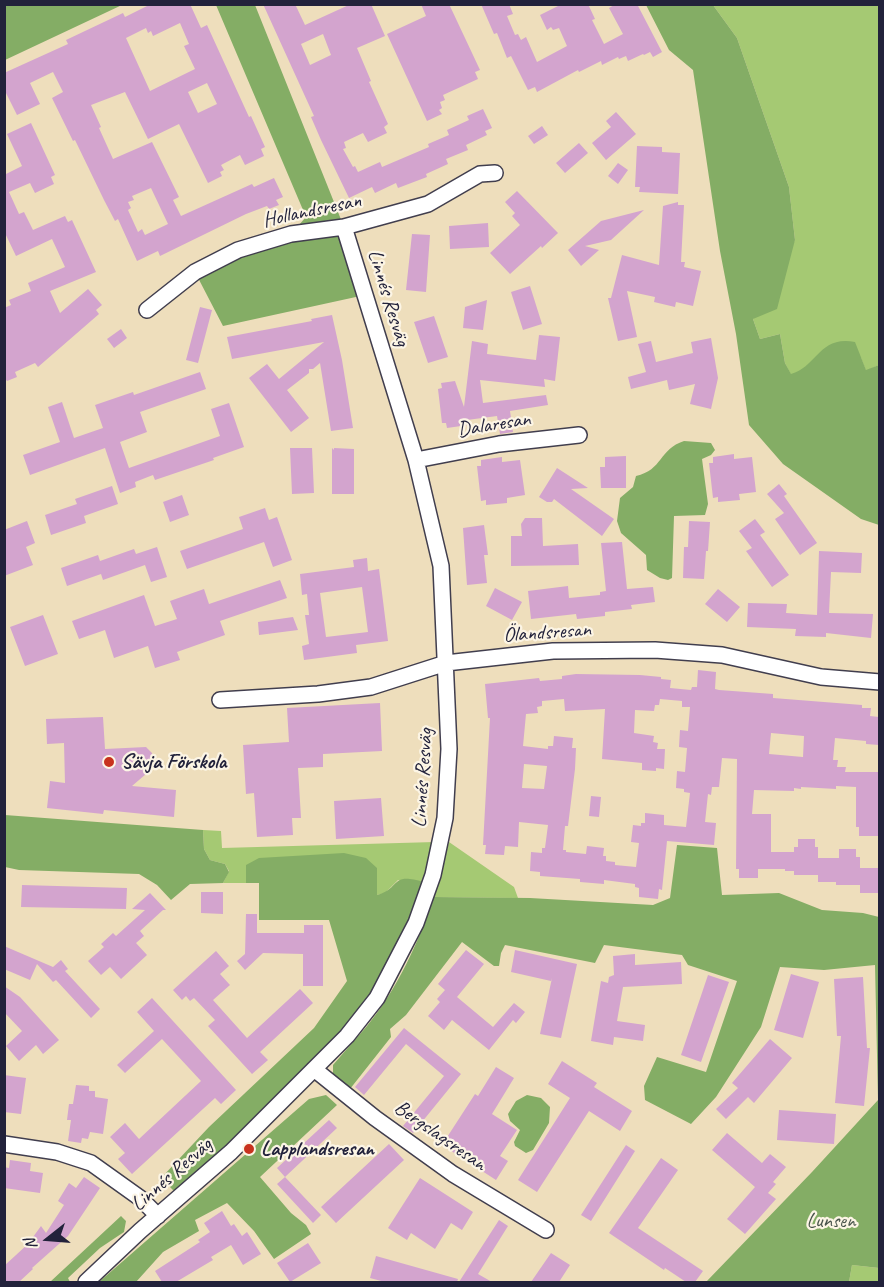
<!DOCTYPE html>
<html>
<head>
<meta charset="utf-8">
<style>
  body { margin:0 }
  #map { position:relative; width:884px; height:1287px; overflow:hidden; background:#eedebc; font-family:Caveat,sans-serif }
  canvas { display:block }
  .frame { position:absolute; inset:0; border:6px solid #22223b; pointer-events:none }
  .north { position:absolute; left:18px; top:1209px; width:60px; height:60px; -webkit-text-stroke:4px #fcf5e5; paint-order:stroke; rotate:253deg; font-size:16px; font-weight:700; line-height:24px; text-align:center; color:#22223b }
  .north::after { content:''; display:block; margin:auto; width:21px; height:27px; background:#22223b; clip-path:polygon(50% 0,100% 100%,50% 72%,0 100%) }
</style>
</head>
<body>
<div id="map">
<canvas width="884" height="1287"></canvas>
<div class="frame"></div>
<div class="north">N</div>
</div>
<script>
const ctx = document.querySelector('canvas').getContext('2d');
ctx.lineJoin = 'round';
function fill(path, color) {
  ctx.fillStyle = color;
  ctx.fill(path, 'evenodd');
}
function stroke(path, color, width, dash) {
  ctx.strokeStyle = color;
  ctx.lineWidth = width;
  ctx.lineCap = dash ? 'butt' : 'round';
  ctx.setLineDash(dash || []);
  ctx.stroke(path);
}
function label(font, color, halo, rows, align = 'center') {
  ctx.font = font + ' Caveat,sans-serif';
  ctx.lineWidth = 4.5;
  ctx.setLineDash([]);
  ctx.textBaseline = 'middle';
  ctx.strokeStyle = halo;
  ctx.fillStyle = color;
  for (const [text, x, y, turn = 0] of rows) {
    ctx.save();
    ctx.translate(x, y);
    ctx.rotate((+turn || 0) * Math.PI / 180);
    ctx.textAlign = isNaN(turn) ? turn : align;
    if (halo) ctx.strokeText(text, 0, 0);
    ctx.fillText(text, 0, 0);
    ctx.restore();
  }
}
fill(new Path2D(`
  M713,5H879V365L866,371L861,358L791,375L785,363L780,334L760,339L753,319L795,240L789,187L737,38Z
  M203,830L221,831L222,848L435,842L424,882L398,880L385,893L377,895L246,865V883H223L229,871L225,864L210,860L204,849Z
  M449,842L514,887L518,898L434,897Z
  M852,1265L879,1268V1282H849Z`), '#a5c973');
fill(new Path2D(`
  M5,4H122V5L5,60Z
  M216,5H255L344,227L365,295L223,326L195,272L291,234L306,217Z
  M646,5H713L737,38L789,187L795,240L777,309L753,319L760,339L780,334L785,363L791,374C817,367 819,335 855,342L866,370L879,365V525L861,519L783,464L749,425L736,334L720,251L693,70L669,50Z
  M684,441L711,443L715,450L711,455L702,459L708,504L705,515L674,516L672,578L668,580L660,578L647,570L646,555L621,533L617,521L620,498L633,487L636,476C663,470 659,449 684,441Z
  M5,815L203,830L204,849L210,860L225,864L229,872L223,883L190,884L171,900L157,885L139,874L19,870L5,867Z
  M677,845L717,848L722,895L779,893L822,910L863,913L879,917V1268L852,1265L849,1282H706L812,1172L878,1100L875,965L824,970L780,967L761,1027L716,1097L691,1124L645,1100L644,1086L657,1057L706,1072L737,981L688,965L682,955L604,945L595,963L505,945L501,953L499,966H494L462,942L406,1015L390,1029L391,1037L350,1089L333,1074V1065C344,1052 356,1039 367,1026C398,988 418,943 434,897L530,898L653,905L670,898Z
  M344,853L366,858L377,868V895C402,888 389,872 424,882L399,946L361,1011L298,1080L176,1193L164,1181L163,1176L209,1127L314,1028L347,981L329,920H259V883H246V865L259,858Z
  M326,1095L337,1105L260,1177L291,1213L306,1225L311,1234L274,1259L254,1231L227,1203L195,1220L199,1231L163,1252L136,1282H99L309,1099Z
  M527,1095L541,1098L550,1107L549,1123L533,1150L526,1153L515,1146L514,1142L520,1130L510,1121L508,1114L516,1101Z
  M121,1216L126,1221L124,1232L100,1248L68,1278L70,1282H50Z`), '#84ad65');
fill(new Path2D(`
  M151,4H190L201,28L207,25L249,117L251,116L265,147L261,149L264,156L245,165L240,155L221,165L224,170L220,172L222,176L208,183L179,124L148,139L125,92L91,105L101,127L99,128L113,159L152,142L179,197L173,200L181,216L252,184L254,187L274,178L283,197L276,200L279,205L269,209L267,206L246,214L160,256L158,251L137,261L118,219L115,221L104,200L75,140L73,141L52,98L63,92L53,72L30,83L40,104L17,115L4,89V73L68,44L66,40L123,13L125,17ZM180,23L189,44L184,46L195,69L150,91L126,38L146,28L148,33L151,31L153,36ZM207,83L217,104L198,113L188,92ZM151,188L168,224L145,235L142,229L138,232L128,210L131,208L128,202L134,200L132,196Z
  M263,4H295L305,25L351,4H371L385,36L357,48L371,81L369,82L388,124L384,127L387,133L368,142L363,133L344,142L346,148L343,149L353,167L355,166L358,172L380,162L382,167L429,147L428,144L449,135L447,130L469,120L467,116L483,109L492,128L485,131L487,135L466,145L468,150L446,159L448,164L426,174L427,177L398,188L396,183L375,193L372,187L349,198L321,140L311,117L314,116ZM323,34L331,55L310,65L301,44Z
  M421,4H449L480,70L475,72L478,79L443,95L445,100L440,102L442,108L439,110L442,114L427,121L387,34L426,16Z
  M481,4H509L513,14L507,16L515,35L518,34L521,40L526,37L537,62L567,46L559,28L553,30L551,27L547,30L540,15L562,4H588L595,19L592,20L604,44L623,34L609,8L616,4H637L662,52L653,57L650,52L644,55L643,54L628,61L626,56L619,59L618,57L602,65L601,61L579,72L578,70L537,92L535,87L528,90L511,56L507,58L497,33L494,34Z
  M616,112L636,134L606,160L592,143L611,127L606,121Z
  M31,123L55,175L51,177L54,184L35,193L30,183L9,192L19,214L24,212L33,230L65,216L68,222L72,220L96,272L50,291L60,313L88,289L102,305L96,310L99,314L38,367L35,363L15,372L17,377L7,381L4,377V308L11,305L9,300L31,291L28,283L65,267L52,239L16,256L4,231V175L22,166L7,134Z
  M542,126L548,135L534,144L528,136Z
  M579,143L588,153L565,173L556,163Z
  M637,146L662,147V152L680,153L678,194L639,192L640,187H635Z
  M618,163L628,170L618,184L608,176Z
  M517,191L558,233L542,248L541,246L510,274L490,253L520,225L512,216L515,213L505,202Z
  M678,202V205H684L681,262H685L684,267L701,271L693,306L676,302L675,307L654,302L655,297L627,291L637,337L618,341L608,298H611L622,255L659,265L663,206Z
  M644,210L611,240L585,246L599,250L581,266L568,250L601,221Z
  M488,223L489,247L450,249L449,226Z
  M412,234L430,235L426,292L406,290Z
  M530,286L542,324L523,330L511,292Z
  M487,300L483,330L463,328L465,307Z
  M200,307L212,310L198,363L186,360Z
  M332,315L342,360L353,428L331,431L320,363L313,369H309V373L287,390L309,418L291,432L249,378L267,364L279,379L324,342L232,359L227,337L312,321L311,319Z
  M434,316L448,357L428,363L414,322Z
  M121,329L127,338L114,348L107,339Z
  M539,335L560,337L555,381L544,379L545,387L480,380L483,403L546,395L548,405L510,411L513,432L500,434L497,416L467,420L468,425L447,428L446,423H442L438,389L442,388L441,383L455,381L464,407L472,341L488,344L487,354L536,360Z
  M711,338L718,378L711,409L690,404L695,384L669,390L667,380L631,389L628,377L646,372L638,344L651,341L656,362L693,353L691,342Z
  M200,372L206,389L140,412L147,432L120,442L129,468L220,436L211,409L229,403L244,447L213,458L214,460L155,480L153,475L135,482L136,487L120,493L105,448L30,475L23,455L60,442L48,407L62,402L74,438L103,428L95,405L133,392L134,395Z
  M290,448H312L314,493L292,494Z
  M332,448L334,450V448L354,449V494H332Z
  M734,454V459L752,457L756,492L739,494L740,500L718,502V497L713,498L709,463H713V457Z
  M626,456V488H601L600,467H605V457Z
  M502,457V462L520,460L525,495L507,498V503L486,505V500L481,501L477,466H481V460Z
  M557,468L588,488L571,489L614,519L602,536L554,499L552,502H547L539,497Z
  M779,484L787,494L784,496L817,543L800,555L775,519L784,513L767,494Z
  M112,486L118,504L84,516L86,523L51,535L45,515L77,504L75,499Z
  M182,495L189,515L170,522L163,502Z
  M265,508L269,520L277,517L292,560L273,567L264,542L187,569L180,551L243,529L239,517Z
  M525,518H542L543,546L578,544L579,565L511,566V536H522L521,524Z
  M755,519L765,532L760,535L789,575L772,587L746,551L752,548L739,531Z
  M27,521L35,543L26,547L33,565L4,576V530Z
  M689,521L710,522L708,551H706L704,579L683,578L684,547H688Z
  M484,525L488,555H484L487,583L467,585L463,528Z
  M622,542L627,589L653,587L655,602L631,605L632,609L605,612V616L577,619L576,614L531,619L528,591L568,586L569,598L600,595V592L606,591L601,543Z
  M157,547L167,577L151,582L145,565L103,580L101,574L67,586L61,568L98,555L100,561L134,549L136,554Z
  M819,551L862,553L861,573L831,572L829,613L873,614L871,638L826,633V637L795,636L796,629L747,627L748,603L787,604L786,613L817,615Z
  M367,558L368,571L379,569L388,641L356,645L357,653L304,660L302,646L309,644L305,615H309L307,594L302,595L300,574L354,567L353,560ZM362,587L368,632L326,637L320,593Z
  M280,580L287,598L220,621L225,635L177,652L180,660L155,668L148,646L114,658L105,630L79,639L72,621L144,595L155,626L177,619L170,601L204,589L209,604Z
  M495,588L522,602L512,620L486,606Z
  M718,589L740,607L727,622L705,604Z
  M43,615L58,654L25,666L10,627Z
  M293,617L298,630L259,635L258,622Z
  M698,670L716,672L715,689L719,690L773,694V698L862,705V708H871L870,716L879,717V745L866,744V741L835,738L833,760H838L837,767H846L845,772H879V836H859V827H856V787L836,786V789L801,787V789L794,788V791L754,790L752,814H771V852H794V847H798V839H815V847H818V858H839V849H856V857H860V868H879V893H860V885H836V882H818V875H794V871H785V869H758V878H739V869H736L737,759L722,758L719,787H712L711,795L708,794L705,822L716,823L714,845L667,841L662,890L659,889L658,899L639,897V888L635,887V884L604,880V884L580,882V879L540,876V872L530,871L531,852L542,853V848H545L548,825L519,822L518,847L505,846L504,855L485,854L486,845H483L490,718H488L485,684L539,678L540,681L562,679V676L576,674L640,675L661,677V679L671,680L670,688L691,690L692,687H697ZM564,699L565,711L605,709L602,759L642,763V770L656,771V768L664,769L665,749H657L658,743L653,742L654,736L634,733L635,710L654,711L655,705H659L660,699L682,701V707H690L688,731L680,730L679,747L687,748L685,772L677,771L676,788L684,789V792L690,793L686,827L664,825V815L645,813V823H641V826L633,825L631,842L639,843L636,867L615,865V862L606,861V856H603L604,848L587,846L586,854L566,852V850H563L565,826H568L575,769L576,748H572L573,738L554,736L553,746H548V749L523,746L526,714L538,713L537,707L542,706V701ZM771,733L804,736L803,757L769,754ZM524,764L547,766L544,789L522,788Z
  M380,703L382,751L323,754V767L298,768L301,818H292L293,835L257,837L254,793L246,794L243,745L289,742L287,708Z
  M103,717L105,749L146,747L152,753L153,768L132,786L176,790L174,817L104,810L103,814L47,808L50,781L65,783L64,743L47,744L46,719Z
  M591,796L601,797L599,817L589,816Z
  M381,798L384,836L336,839L334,801Z
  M22,885L127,888L126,909L21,907Z
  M201,892H223V914L201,913Z
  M150,893L166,910H163L140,931L144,936L136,943L147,955L121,979L110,967L101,975L88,961L104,947L101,944L113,933L116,936L145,910L132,909Z
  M246,914H257V933H304V925H323V986H303V954L263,953L245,970L237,961L245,954Z
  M4,946L53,967L61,960L68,969L65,971L100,1009L91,1018L56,980L53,982L37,964L30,980L4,969Z
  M466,950L484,964L457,997L493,1027L514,1003L525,1012L516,1023L513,1020L489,1050L452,1020L444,1030L428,1016L440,1002L437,999L445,990L438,984Z
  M515,950L577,964L561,1038L540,1034L552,978L551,981L511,972Z
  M216,951L229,966L220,974L230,985L213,1000L247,1038L300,989L313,1003L260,1052L268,1060L252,1074L208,1026L215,1020L194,998L190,1001L186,996L182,1000L173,990Z
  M635,954V965L681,962L682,984L623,987L617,1021L645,1025L643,1041L614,1037L613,1045L591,1041L601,981L608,983L609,977L614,975L613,956Z
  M791,974L819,982L803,1038L774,1030Z
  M708,975L729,982L701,1062L681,1055Z
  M863,977L867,1048H870L864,1106L835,1103L841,1036H837L834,979Z
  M4,986L20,997L59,1040L43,1054L36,1045L19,1061L6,1046L22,1031L4,1012Z
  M152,998L236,1090L221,1104L215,1098L132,1174L118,1159L125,1153L110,1137L125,1123L139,1139L201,1081L162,1039L125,1073L117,1065L154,1031L137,1012Z
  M404,1028L461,1074L413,1133L403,1126L444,1076L406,1044L364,1095L355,1087Z
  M770,1039L792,1058L754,1103L748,1097L726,1119L716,1109L738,1088L732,1083Z
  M562,1061L597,1083L594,1087L632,1111L620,1131L589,1111L537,1192L518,1180L570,1098L548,1084Z
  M496,1067L514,1078L492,1114L517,1130L500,1156L508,1161L496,1180L442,1145L475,1094L478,1096Z
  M4,1075L26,1078L21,1114L4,1112Z
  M76,1085L89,1086V1091H95V1097L108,1099L103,1134L90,1132L88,1139L82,1138L81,1143L68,1141L71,1120H67L69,1104H73Z
  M779,1110L836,1114L834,1144L777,1140Z
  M329,1120L337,1128L285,1177L277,1168Z
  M727,1133L762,1163L770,1154L786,1167L773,1182L776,1184L768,1193L776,1199L745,1234L727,1219L755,1187L712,1150Z
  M389,1144L404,1160L336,1223L321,1207Z
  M626,1145L635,1151L591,1221L581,1215Z
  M661,1158L678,1170L638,1228L703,1271L695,1282H686L665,1268L664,1270L609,1233Z
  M10,1160L31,1163L30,1171L43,1173L40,1193L4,1188V1167L9,1168Z
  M84,1177L100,1188L68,1236L32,1268L33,1269L19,1282H4V1266L28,1244L41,1226L46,1233L64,1205L58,1201L69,1183L76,1188Z
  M285,1177L321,1215L313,1223L277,1184Z
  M420,1178L473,1212L462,1230L451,1223L435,1249L411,1233L407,1240L388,1228Z
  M222,1211L231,1226L234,1224L242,1236L247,1232L261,1254L243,1265L231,1245L211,1257L213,1260L176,1282H162L155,1271L200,1242L198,1240L210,1232L204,1223Z
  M499,1220L508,1226L478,1274L492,1282H459Z
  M308,1243L321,1263L290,1282L277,1263Z
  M551,1253L570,1265L559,1282H531Z
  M376,1256L458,1279L457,1282H385L370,1278Z`), '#d3a4ce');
const street = new Path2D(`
  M147,310L195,272L238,250L291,234L344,227L428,204L480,174L495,173
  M416,460L499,444L579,435
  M220,700L318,694L371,687L446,663L553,651L655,650L722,655L821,677L880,682
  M314,1069L375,1118L453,1174L546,1230
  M4,1144L57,1152L91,1163L140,1198L158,1216
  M86,1282L140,1231L231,1152L347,1036L377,998L416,923L433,875L445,818L449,749L441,566L416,460L344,227`);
stroke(street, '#413e4e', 18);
stroke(street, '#fff', 15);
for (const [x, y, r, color] of [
  [109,762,6,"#c8321e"],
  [249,1149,6,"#c8321e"]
]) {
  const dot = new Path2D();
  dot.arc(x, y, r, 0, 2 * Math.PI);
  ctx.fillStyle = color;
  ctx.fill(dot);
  stroke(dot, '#fcf5e5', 2);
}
label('21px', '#22223b', '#fcf5e5', [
  ["Hollandsresan",312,211,-12],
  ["Linnés Resväg",388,298,73],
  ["Dalaresan",494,425,-9],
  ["Ölandsresan",547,633,-4],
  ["Linnés Resväg",423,778,-86],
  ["Bergslagsresan",440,1136,35],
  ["Linnés Resväg",172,1175,-41]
]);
label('bold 21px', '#22223b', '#fcf5e5', [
  ["Sävja Förskola",121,762],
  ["Lapplandsresan",261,1149]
], 'left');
label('21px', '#49544c', '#fcf5e5', [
  ["Lunsen",831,1221]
]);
</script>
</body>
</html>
